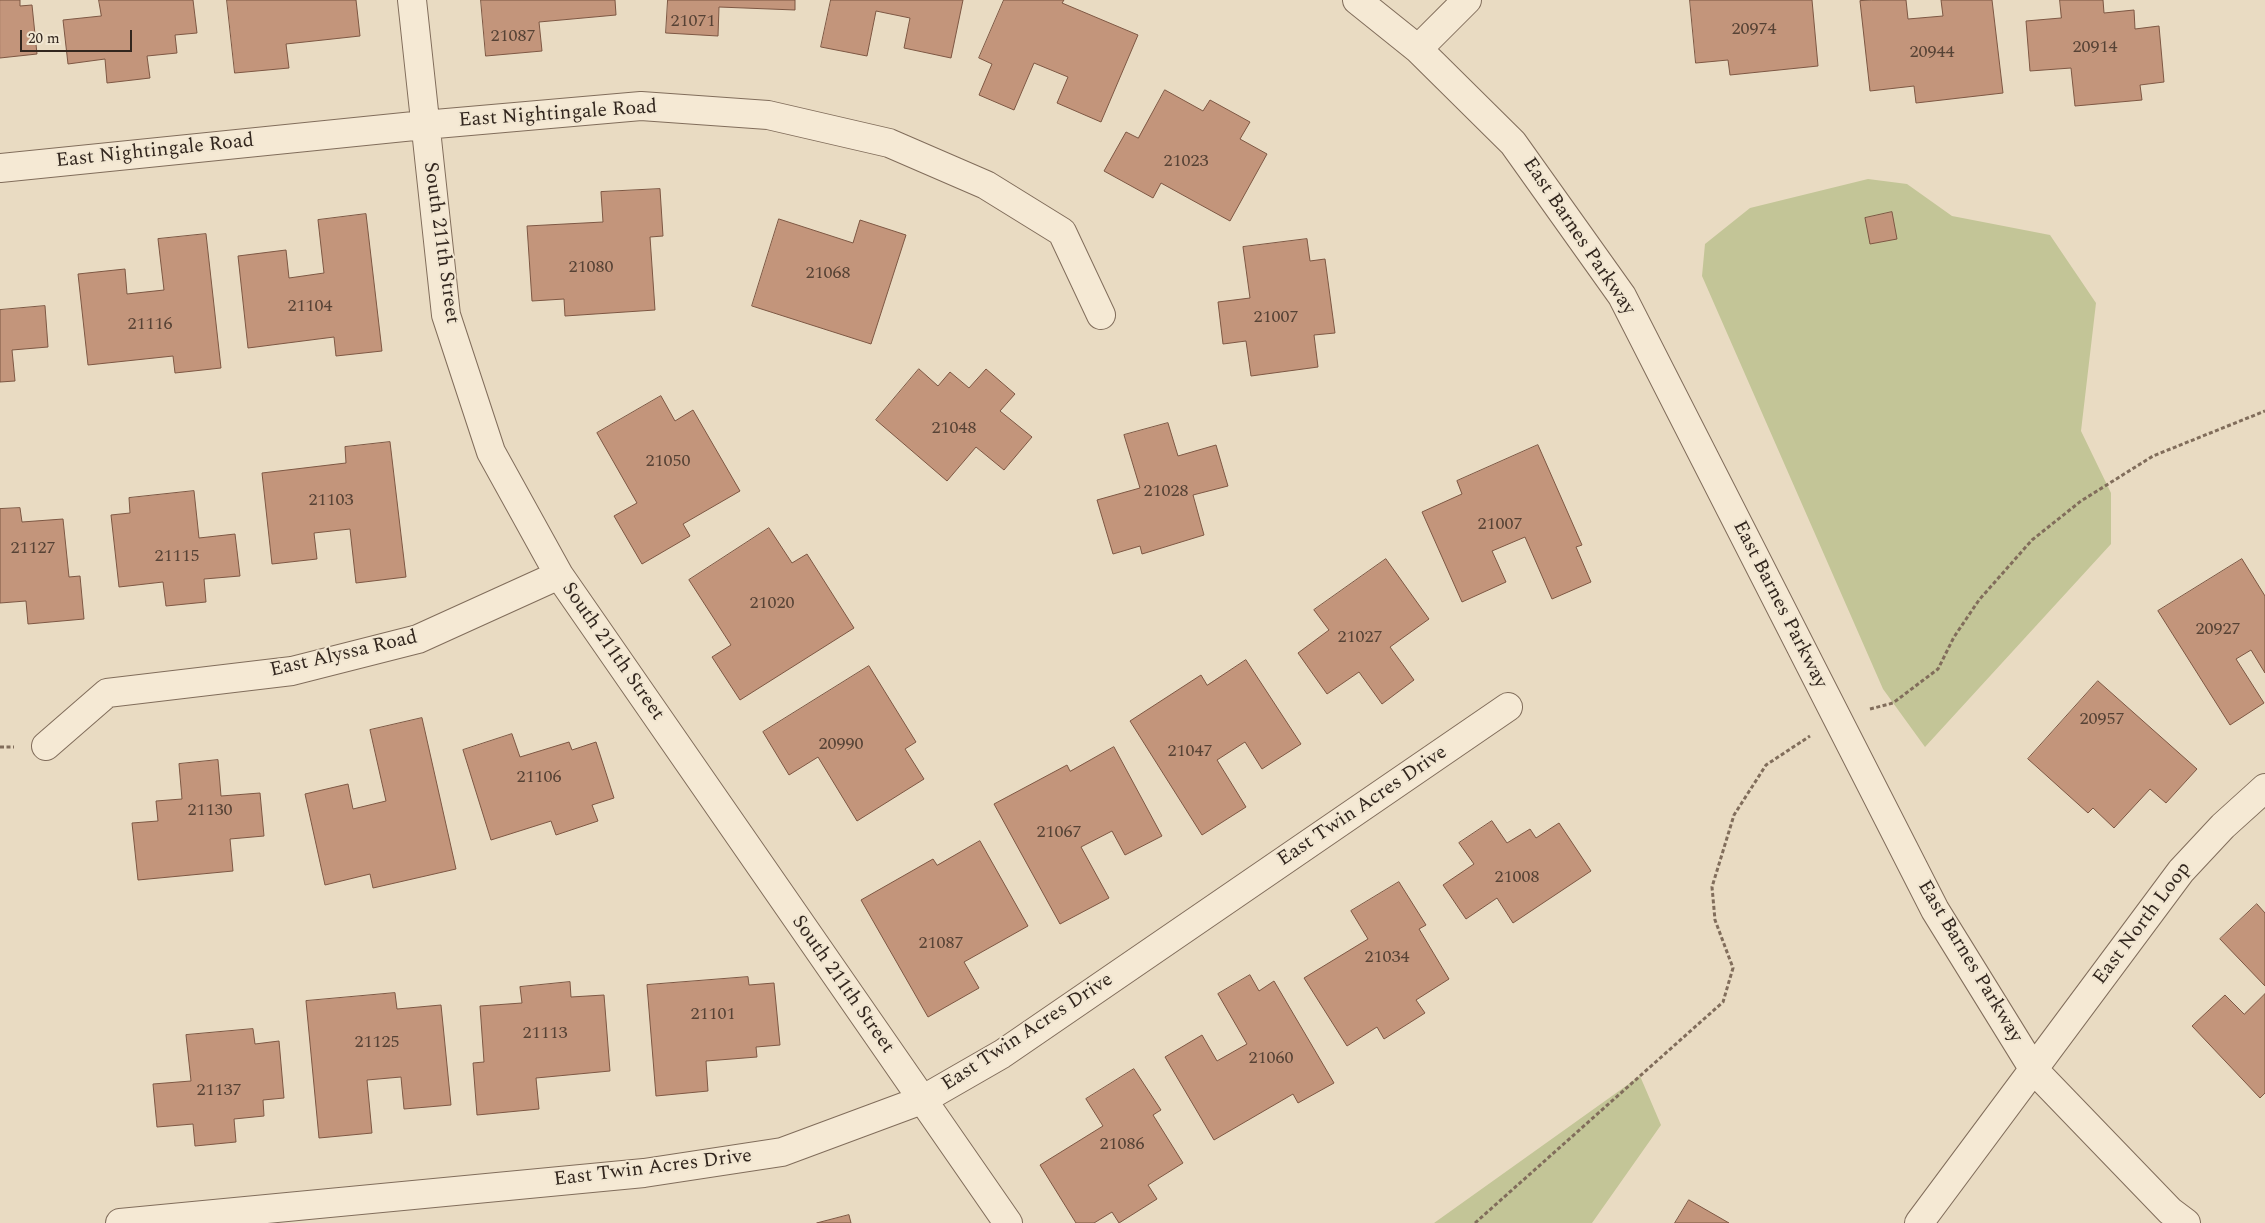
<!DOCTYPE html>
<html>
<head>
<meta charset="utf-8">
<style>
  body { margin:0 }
  #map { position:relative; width:2265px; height:1223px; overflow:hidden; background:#e9dbc2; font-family:Spectral,serif }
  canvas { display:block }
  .scale { position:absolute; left:20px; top:30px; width:112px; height:22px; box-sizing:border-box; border:2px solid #32261e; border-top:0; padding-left:6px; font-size:15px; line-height:18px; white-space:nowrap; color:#32261e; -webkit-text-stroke:4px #f1e6d1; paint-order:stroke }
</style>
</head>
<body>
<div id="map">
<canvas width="2265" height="1223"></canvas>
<div class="scale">20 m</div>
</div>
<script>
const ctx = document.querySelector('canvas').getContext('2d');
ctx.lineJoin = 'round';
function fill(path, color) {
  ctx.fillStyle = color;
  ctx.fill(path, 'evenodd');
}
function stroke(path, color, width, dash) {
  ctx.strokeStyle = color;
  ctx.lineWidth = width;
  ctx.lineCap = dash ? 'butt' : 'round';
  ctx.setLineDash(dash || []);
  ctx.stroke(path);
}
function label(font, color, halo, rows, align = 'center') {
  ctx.font = font + ' Spectral,serif';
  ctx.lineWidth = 4;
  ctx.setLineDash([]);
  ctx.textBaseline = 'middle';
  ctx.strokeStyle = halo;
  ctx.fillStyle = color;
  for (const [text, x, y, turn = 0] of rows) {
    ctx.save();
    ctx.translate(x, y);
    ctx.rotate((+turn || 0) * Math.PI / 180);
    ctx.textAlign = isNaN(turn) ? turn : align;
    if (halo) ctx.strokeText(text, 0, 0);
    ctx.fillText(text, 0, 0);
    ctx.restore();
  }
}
fill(new Path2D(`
  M1868,179L1907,184L1952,216L2050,235L2096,303L2081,431L2111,493V544L1925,747L1883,689L1702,276L1705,244L1750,208Z
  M1640,1076L1661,1125L1592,1223H1434Z`), '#c3c597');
const building = new Path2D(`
  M0,0H20V6L32,5L37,54L0,58Z
  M99,0H193L197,33L175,35L177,53L147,56L150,78L107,83L105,59L68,64L63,20L101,16Z
  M227,0H356L360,36L286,44L289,68L235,73Z
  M481,0H615L616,15L539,22L542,51L486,56Z
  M668,0H795V10L719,7L718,36L666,33Z
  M831,0H963L951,58L904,48L910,18L876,11L867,56L821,47Z
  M1004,0H1064L1062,3L1138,35L1101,122L1057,103L1068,77L1034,63L1014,110L979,95L992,64L979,58Z
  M1690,0H1812L1818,66L1730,75L1728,60L1696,63Z
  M1872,0H1906L1908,19L1943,16L1941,0H1992L2003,93L1916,103L1914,86L1870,91L1860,1Z
  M2060,0H2103L2104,13L2134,10L2135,29L2159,26L2164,82L2140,85L2142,100L2075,106L2071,68L2030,71L2026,21L2061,18Z
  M1165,90L1203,111L1210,100L1250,122L1240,139L1267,154L1230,221L1161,183L1153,198L1104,171L1126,132L1138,138Z
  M660,189L663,236L650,237L655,310L565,316L564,299L532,301L527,226L603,222L601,192Z
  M1892,212L1897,239L1870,244L1865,218Z
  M366,214L382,351L336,356L334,337L248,348L238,256L286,250L289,278L324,273L318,220Z
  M779,219L853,243L860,220L906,235L871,344L752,306Z
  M206,234L221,368L175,373L173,356L88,365L78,274L125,269L127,294L164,290L158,239Z
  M1307,239L1310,261L1325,259L1335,333L1314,335L1318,367L1251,376L1246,341L1223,344L1218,302L1250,298L1243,247Z
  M45,306L48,347L12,350L15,381L0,382V310Z
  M919,369L938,386L950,372L969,388L986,369L1015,394L1000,411L1032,437L1004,470L976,447L947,481L876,420Z
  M661,396L675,421L693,410L740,491L683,524L690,536L642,564L614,516L637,503L597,433Z
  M1168,423L1178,456L1216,445L1228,486L1193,495L1204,535L1142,554L1140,546L1113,554L1097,500L1140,488L1124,435Z
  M390,442L406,577L356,583L350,529L314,533L317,559L272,564L262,473L346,463L345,447Z
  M1538,445L1582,545L1576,547L1591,582L1552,599L1525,537L1492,551L1506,582L1462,602L1422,512L1462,494L1457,481Z
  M194,491L199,538L235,534L240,576L204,579L206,602L166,606L163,582L119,587L111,515L130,513L129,498Z
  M20,508L22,522L63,519L69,577L80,576L84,619L28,624L26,601L0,603V509Z
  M769,528L792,563L807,554L854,628L740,700L712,657L731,645L689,580Z
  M1386,559L1429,619L1390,647L1414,680L1382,704L1359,672L1327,694L1298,653L1329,630L1314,610Z
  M2242,559L2265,596V673L2251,650L2236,659L2264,703L2230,725L2158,611Z
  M1246,660L1301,744L1262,769L1245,742L1217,760L1246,807L1202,835L1130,721L1201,675L1207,685Z
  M869,666L916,742L905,749L924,779L857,821L818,757L789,775L763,732Z
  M2098,681L2197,769L2166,803L2150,789L2114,828L2093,808L2088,813L2028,759Z
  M422,718L456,869L373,888L370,874L325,885L305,794L348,784L353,809L386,801L370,730Z
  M512,734L520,757L569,742L572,750L596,742L614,798L592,805L598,821L556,835L551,821L491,840L463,750Z
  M1114,747L1162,836L1125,855L1112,831L1081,847L1109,898L1060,924L994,804L1067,765L1070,771Z
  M218,760L221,796L260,793L264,836L230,839L233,871L138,880L132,823L158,821L156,801L182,799L179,764Z
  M1492,821L1507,843L1530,829L1536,838L1559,823L1591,871L1513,923L1497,898L1466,919L1443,885L1474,864L1459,843Z
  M980,841L1028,926L964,962L979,988L928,1017L861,900L933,859L937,865Z
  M1399,882L1426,925L1419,929L1449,979L1416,1000L1425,1013L1384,1039L1377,1027L1347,1046L1304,978L1368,939L1351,911Z
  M2257,904L2265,913V986L2220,939Z
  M1250,975L1259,991L1274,981L1334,1083L1298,1103L1293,1094L1214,1140L1165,1057L1202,1035L1217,1061L1247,1044L1218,994Z
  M748,977L749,985L774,983L780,1045L756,1047L757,1057L706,1061L708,1091L656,1096L647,985Z
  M570,982L571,997L604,995L610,1071L536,1078L539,1109L477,1115L473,1063L484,1062L480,1006L522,1003L520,987Z
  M395,993L397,1009L441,1005L451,1105L404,1109L401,1077L367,1080L372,1133L319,1138L306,1001Z
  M2265,994V1093L2260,1098L2192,1026L2225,995L2244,1014Z
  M253,1029L255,1044L279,1041L284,1098L263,1100L264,1116L234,1119L236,1142L195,1146L193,1124L157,1127L153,1084L191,1081L186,1035Z
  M1134,1069L1161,1110L1153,1115L1183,1163L1148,1185L1157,1199L1119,1223L1112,1212L1094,1223H1076L1040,1165L1103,1126L1086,1099Z
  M1689,1200L1729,1223H1675Z
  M849,1215L851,1223H817Z`);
fill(building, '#c3957b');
stroke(building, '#7d5743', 1);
const street = new Path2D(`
  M412,0L446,315L491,452L559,575L1008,1223
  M1357,0L1418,49L1513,143L1622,296L1935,910L2034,1070L2170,1211L2186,1223
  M1418,49L1467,0
  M0,168L424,125L641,106L768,115L889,143L986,185L1062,232L1101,315
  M46,746L107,693L292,671L418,639L559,575
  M120,1223L644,1173L782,1152L922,1100L1002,1054L1508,707
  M1919,1223L2181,871L2223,826L2265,788`);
stroke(street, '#816d5b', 30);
stroke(new Path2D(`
  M1870,709L1893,703L1938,669L1954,637L1979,600L2032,540L2081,501L2153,456L2265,411
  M0,747H14
  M1475,1223L1723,1002L1733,968L1715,920L1712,887L1734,815L1766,765L1810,736`), '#816d5b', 3, [4, 2.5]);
stroke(street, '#f5e9d4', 28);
label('18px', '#564235', null, [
  ["21071",693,22],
  ["20974",1754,30],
  ["21087",513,37],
  ["20914",2095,48],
  ["20944",1932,53],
  ["21023",1186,162],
  ["21080",591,268],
  ["21068",828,274],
  ["21104",310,307],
  ["21007",1276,318],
  ["21116",150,325],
  ["21048",954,429],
  ["21050",668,462],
  ["21028",1166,492],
  ["21103",331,501],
  ["21007",1500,525],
  ["21127",33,549],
  ["21115",177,557],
  ["21020",772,604],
  ["20927",2218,630],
  ["21027",1360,638],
  ["20957",2102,720],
  ["20990",841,745],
  ["21047",1190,752],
  ["21106",539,778],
  ["21130",210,811],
  ["21067",1059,833],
  ["21008",1517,878],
  ["21087",941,944],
  ["21034",1387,958],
  ["21101",713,1015],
  ["21113",545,1034],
  ["21125",377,1043],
  ["21060",1271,1059],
  ["21137",219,1091],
  ["21086",1122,1145]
]);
label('20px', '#32261e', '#f1e6d1', [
  ["East Nightingale Road",558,115,-4],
  ["East Nightingale Road",155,152,-6],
  ["East Barnes Parkway",1578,237,56],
  ["South 211th Street",440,243,82],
  ["East Barnes Parkway",1779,605,63],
  ["South 211th Street",612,652,55],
  ["East Alyssa Road",344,655,-13],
  ["East Twin Acres Drive",1363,807,-34],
  ["East North Loop",2143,924,-53],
  ["East Barnes Parkway",1969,962,59],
  ["South 211th Street",842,985,55],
  ["East Twin Acres Drive",1028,1033,-33],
  ["East Twin Acres Drive",653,1169,-7]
]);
</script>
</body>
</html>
